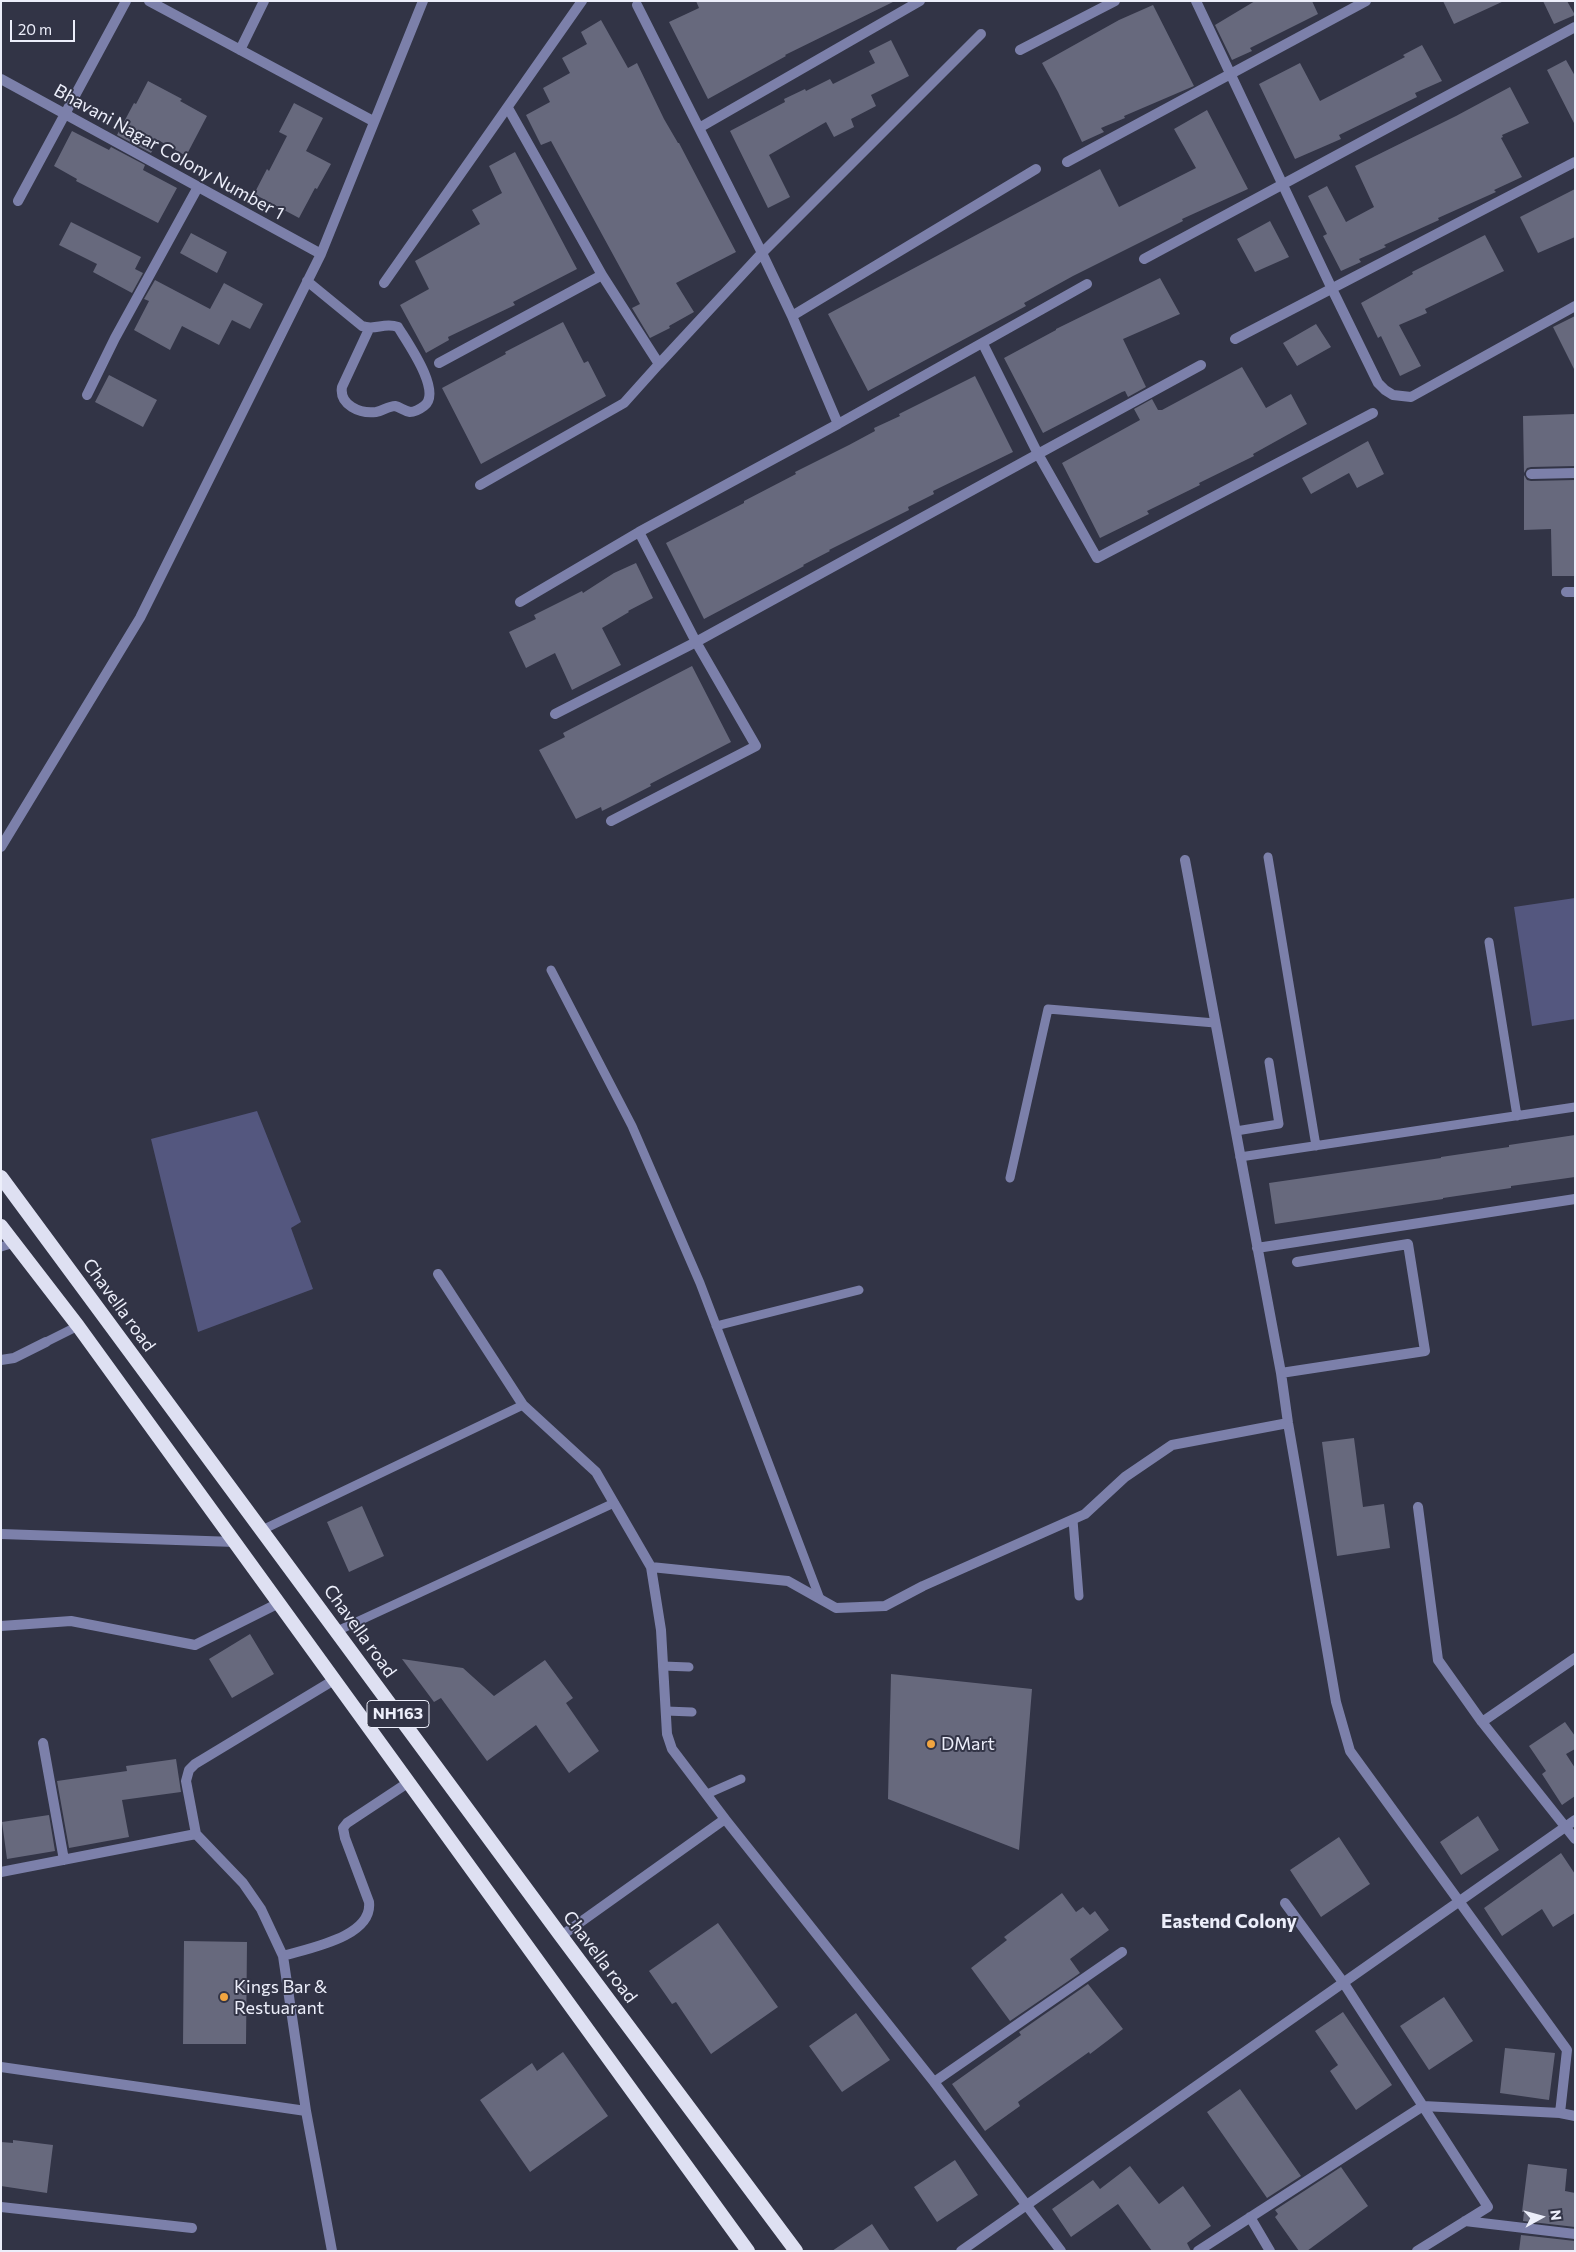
<!DOCTYPE html>
<html>
<head>
<meta charset="utf-8">
<style>
  body { margin:0 }
  #map { position:relative; width:1576px; height:2252px; overflow:hidden; background:#323446; font-family:Commissioner,sans-serif }
  canvas { display:block }
  .frame { position:absolute; inset:0; border:2px solid #eceefa; pointer-events:none }
  .north { position:absolute; left:1516px; top:2192px; width:50px; height:50px; -webkit-text-stroke:4px #323446; paint-order:stroke; rotate:83deg; font-size:14px; font-weight:700; line-height:20px; text-align:center; color:#eceefa }
  .north::after { content:''; display:block; margin:auto; width:18px; height:22px; background:#eceefa; clip-path:polygon(50% 0,100% 100%,50% 72%,0 100%) }
  .scale { position:absolute; left:10px; top:20px; width:65px; height:22px; box-sizing:border-box; border:2px solid #eceefa; border-top:0; padding-left:6px; font-size:15px; line-height:18px; white-space:nowrap; color:#eceefa; -webkit-text-stroke:4px #323446; paint-order:stroke }
</style>
</head>
<body>
<div id="map">
<canvas width="1576" height="2252"></canvas>
<div class="frame"></div>
<div class="north">N</div>
<div class="scale">20 m</div>
</div>
<script>
const ctx = document.querySelector('canvas').getContext('2d');
ctx.lineJoin = 'round';
function fill(path, color) {
  ctx.fillStyle = color;
  ctx.fill(path, 'evenodd');
}
function stroke(path, color, width, dash) {
  ctx.strokeStyle = color;
  ctx.lineWidth = width;
  ctx.lineCap = dash ? 'butt' : 'round';
  ctx.setLineDash(dash || []);
  ctx.stroke(path);
}
function label(font, color, halo, rows, align = 'center') {
  ctx.font = font + ' Commissioner,sans-serif';
  ctx.lineWidth = 4;
  ctx.setLineDash([]);
  ctx.textBaseline = 'middle';
  ctx.strokeStyle = halo;
  ctx.fillStyle = color;
  for (const [text, x, y, turn = 0] of rows) {
    ctx.save();
    ctx.translate(x, y);
    ctx.rotate((+turn || 0) * Math.PI / 180);
    ctx.textAlign = isNaN(turn) ? turn : align;
    if (halo) ctx.strokeText(text, 0, 0);
    ctx.fillText(text, 0, 0);
    ctx.restore();
  }
}
fill(new Path2D(`
  M1575,898V1019L1532,1026L1514,907Z
  M257,1111L301,1222L291,1228L313,1289L198,1332L151,1139Z`), '#54577f');
fill(new Path2D(`
  M696,1H895L785,55L786,56L708,99L669,22L699,8Z
  M1255,1H1312L1318,14L1250,48L1252,51L1232,60L1215,25Z
  M1443,1H1504L1454,24Z
  M1543,1H1567L1575,15L1554,24Z
  M1153,5L1194,86L1124,116L1125,118L1101,128L1104,132L1082,142L1058,92L1042,63L1119,20Z
  M601,20L628,68L637,63L664,119L678,143H679L736,252L676,283L694,312L669,326L670,328L650,338L632,308L640,304L551,141L541,145L526,115L550,102L543,88L570,73L562,58L587,44L581,32Z
  M891,40L909,76L871,95L876,106L851,119L854,127L834,137L826,122L769,155L790,197L768,208L730,131L785,102L784,99L805,89L806,91L830,79L833,84L875,63L869,51Z
  M1422,45L1442,81L1415,93L1417,97L1339,135L1341,139L1295,159L1259,84L1300,63L1320,101L1405,57L1403,55Z
  M1566,60L1575,76V125L1547,70Z
  M148,81L182,99L180,101L207,116L186,156L158,140L151,153L117,135L134,103L136,104Z
  M1510,87L1529,123L1502,135L1503,137L1501,138L1522,177L1494,190L1496,192L1438,218L1439,220L1384,245L1386,247L1359,259L1361,262L1341,271L1323,236L1327,234L1308,196L1327,186L1346,222L1374,207L1355,166L1456,116Z
  M294,103L323,118L306,151L331,164L317,189L315,188L299,218L254,194L267,169L269,171L287,136L279,132Z
  M1207,110L1248,189L1182,219L1183,221L1073,276L1024,303L1026,306L868,391L828,314L1100,169L1119,207L1196,168L1174,129Z
  M72,131L109,150L111,147L145,165L143,170L177,188L158,223L76,181L77,179L54,166Z
  M515,152L577,269L513,302L515,305L448,337L449,340L426,353L400,305L429,289L415,261L480,224L472,210L502,193L489,166Z
  M1575,189V237L1538,253L1520,217Z
  M1270,221L1289,257L1255,272L1237,239Z
  M71,222L141,257L135,269L143,273L132,293L93,272L97,264L59,245Z
  M191,233L227,252L217,273L180,253Z
  M1485,235L1504,271L1425,309L1427,313L1399,325L1421,366L1400,376L1381,336L1378,338L1361,303L1413,274L1412,272Z
  M1160,278L1180,314L1123,339L1146,387L1128,397L1125,391L1122,392L1043,433L1004,358L1056,330V329Z
  M155,280L210,309L224,283L263,304L250,329L232,320L219,345L182,326L170,350L134,330L149,301L144,299Z
  M1575,316V371L1553,327Z
  M563,322L584,363L588,361L606,396L481,464L442,388L506,354L505,352Z
  M1316,324L1331,347L1297,366L1283,343Z
  M1242,367L1266,408L1291,394L1307,424L1253,454L1254,456L1199,483L1200,485L1147,511L1149,514L1100,538L1062,463L1140,420L1134,409L1152,399L1158,410H1162Z
  M109,375L157,400L143,427L95,402Z
  M975,376L1013,452L933,491L934,494L908,507L909,510L829,550L830,551L803,565L804,566L704,619L666,543L744,503V501L796,474L795,472L849,445L875,431L874,428L900,416L899,414Z
  M1575,414V466L1531,467L1527,468L1524,473L1523,416Z
  M1368,441L1384,474L1357,488L1349,473L1311,494L1302,478Z
  M1524,475L1527,480L1531,481L1575,480V576H1552L1551,529L1524,530Z
  M636,563L653,598L628,611L629,612L602,628L621,665L572,690L555,653L526,668L509,632L536,619L534,615L582,591L583,593L614,573Z
  M692,666L731,742L650,784L651,786L624,800L602,811L601,807L576,819L539,750L565,737L563,733Z
  M1575,1135V1177L1511,1186V1188L1443,1198V1199L1275,1224L1269,1183L1441,1158V1157L1509,1147V1145Z
  M1354,1438L1363,1507L1384,1504L1390,1548L1337,1556L1322,1442Z
  M362,1506L384,1556L349,1572L327,1522Z
  M250,1634L274,1674L232,1698L209,1659Z
  M402,1659L463,1668L494,1696L545,1660L573,1698L566,1703L599,1751L569,1773L536,1725L487,1761L441,1698L434,1702Z
  M891,1674L1032,1689L1019,1850L888,1799Z
  M1565,1722L1575,1736V1749L1566,1754L1575,1768V1796L1562,1805L1542,1774L1546,1771L1529,1746Z
  M176,1759L181,1792L122,1800L129,1837L69,1848L57,1781L127,1771L126,1766Z
  M49,1815L55,1851L7,1859L2,1822Z
  M1478,1816L1499,1850L1461,1875L1440,1842Z
  M1339,1837L1370,1884L1321,1917L1290,1870Z
  M1561,1853L1575,1874V1913L1553,1927L1542,1909L1502,1936L1484,1908Z
  M1062,1893L1076,1912L1083,1907L1090,1915L1095,1911L1109,1930L1070,1959L1080,1973L1010,2021L971,1968L1007,1940L1004,1937Z
  M718,1923L778,2007L711,2054L676,2002L672,2004L649,1971Z
  M184,1941L247,1942L246,2044H183Z
  M1088,1984L1123,2029L1090,2054L1089,2052L1018,2102L1020,2106L985,2131L952,2084L1021,2035L1019,2032Z
  M1444,1997L1473,2041L1429,2070L1400,2026Z
  M1343,2012L1392,2085L1356,2110L1330,2071L1338,2065L1315,2031Z
  M856,2013L890,2060L842,2092L809,2046Z
  M1505,2048L1555,2053L1549,2100L1500,2093Z
  M563,2052L608,2116L530,2172L480,2100L532,2063L537,2071Z
  M1240,2089L1301,2176L1267,2198L1207,2112Z
  M13,2140L53,2145L47,2193L1,2186V2142L13,2143Z
  M955,2160L978,2195L937,2222L914,2187Z
  M1528,2164L1567,2169L1565,2191L1575,2193V2227L1523,2221L1524,2212H1522Z
  M1130,2166L1159,2204L1183,2186L1211,2226L1187,2243L1191,2251H1152L1118,2204L1071,2237L1052,2209L1093,2180L1100,2189Z
  M1341,2167L1368,2206L1307,2251H1299L1275,2217L1278,2214L1275,2210Z
  M872,2224L890,2251H832Z
  M1521,2235L1575,2241V2251H1519Z`), '#67697d');
stroke(new Path2D(`
  M1268,857L1316,1146
  M1489,942L1517,1116
  M551,970L632,1126L700,1283L820,1599
  M1236,1131L1279,1124L1269,1062
  M1240,1157L1575,1107
  M1010,1178L1048,1009L1215,1023
  M1,1247L14,1243
  M716,1326L859,1290
  M46,1342L78,1326
  M1073,1520L1079,1596
  M262,1530L523,1405
  M337,1631L614,1503
  M663,1666L689,1667
  M666,1711L692,1712
  M707,1794L741,1779`), '#7c80aa', 9);
stroke(new Path2D(`
  M149,1L373,121
  M1196,1L1332,289L1378,383L1385,390L1393,395L1411,397L1575,306
  M637,5L699,128L920,1
  M240,50L264,1
  M1020,50L1115,1
  M1,79L321,254
  M508,108L602,275L659,364L762,253L792,316L838,424L1087,284
  M699,128L762,253L981,34
  M1067,162L1366,1
  M18,201L126,1
  M1144,259L1575,27
  M307,281L362,326C375,331 384,322 398,327C407,342 443,392 424,406C420,409 414,412 410,412C404,411 400,407 395,406C389,406 382,411 376,412C360,414 339,405 342,387L369,329
  M384,283L582,1
  M792,316L1036,169
  M1235,339L1575,162
  M439,363L602,275
  M1201,365L1038,454L1097,558L1373,413
  M87,395L115,338L198,187
  M1531,474L1575,473
  M480,485L624,403L659,364
  M1566,592H1575
  M520,602L639,532
  M555,714L696,642L1038,454L983,344
  M611,821L756,746L696,642L639,532L838,424
  M1,847L140,618L321,254L423,1
  M1185,860L1281,1373L1288,1423L1336,1702L1350,1751L1567,2050L1560,2113
  M1257,1248L1575,1199
  M438,1274L523,1405L596,1472L651,1567L661,1630L667,1734L672,1749L725,1819
  M1,1360L14,1358L46,1342
  M1281,1373L1425,1351L1408,1244L1297,1262
  M1418,1507L1438,1660L1482,1722L1575,1839
  M1,1534L235,1542
  M651,1567L788,1581L836,1608L885,1606L923,1586L1085,1514L1125,1477L1172,1445L1288,1423
  M1,1626L71,1621L195,1645L279,1603
  M1482,1722L1575,1658
  M43,1743L64,1860
  M1,1872L196,1834
  M1285,1903L1343,1982L1488,2207L1417,2251
  M561,1936L725,1819L934,2082L1061,2251
  M283,1956C309,1948 373,1937 369,1902L345,1838L343,1828L347,1823L409,1782
  M1,2067L306,2111
  M934,2082L1122,1952
  M1,2207L192,2228
  M1250,2217L1270,2251
  M1465,2221L1575,2234
  M332,2251L306,2111L283,1956L261,1909L243,1883L196,1834L186,1781L189,1770L195,1764L334,1680
  M961,2251L1575,1820
  M1198,2251L1423,2106L1560,2113L1575,2116`), '#7c80aa', 10);
stroke(new Path2D(`
  M1,1177L561,1936L796,2251
  M1,1226L78,1326L748,2251`), '#dee0f2', 14);
for (const [x, y, r, color] of [
  [931,1744,5,"#f1a540"],
  [224,1997,5,"#f1a540"]
]) {
  const dot = new Path2D();
  dot.arc(x, y, r, 0, 2 * Math.PI);
  ctx.fillStyle = color;
  ctx.fill(dot);
  stroke(dot, '#323446', 2);
}
for (const [x, y, w] of [
  [398,1714,62]
]) {
  const box = new Path2D();
  box.roundRect(x - w / 2, y - 13.5, w, 27, 4);
  ctx.fillStyle = '#323446';
  ctx.fill(box);
  stroke(box, '#eceefa', 1);
}
label('bold 16px', '#eceefa', null, [
  ["NH163",398,1714]
]);
label('18px', '#eceefa', '#323446', [
  ["Bhavani Nagar Colony Number 1",169,152,29],
  ["Chavella road",119,1305,54],
  ["Chavella road",360,1631,54],
  ["Chavella road",600,1957,53]
]);
label('18px', '#eceefa', '#323446', [
  ["DMart",941,1744],
  ["Kings Bar &",234,1987],
  ["Restuarant",234,2008]
], 'left');
label('bold 19px', '#eceefa', '#323446', [
  ["Eastend Colony",1229,1922]
]);
</script>
</body>
</html>
